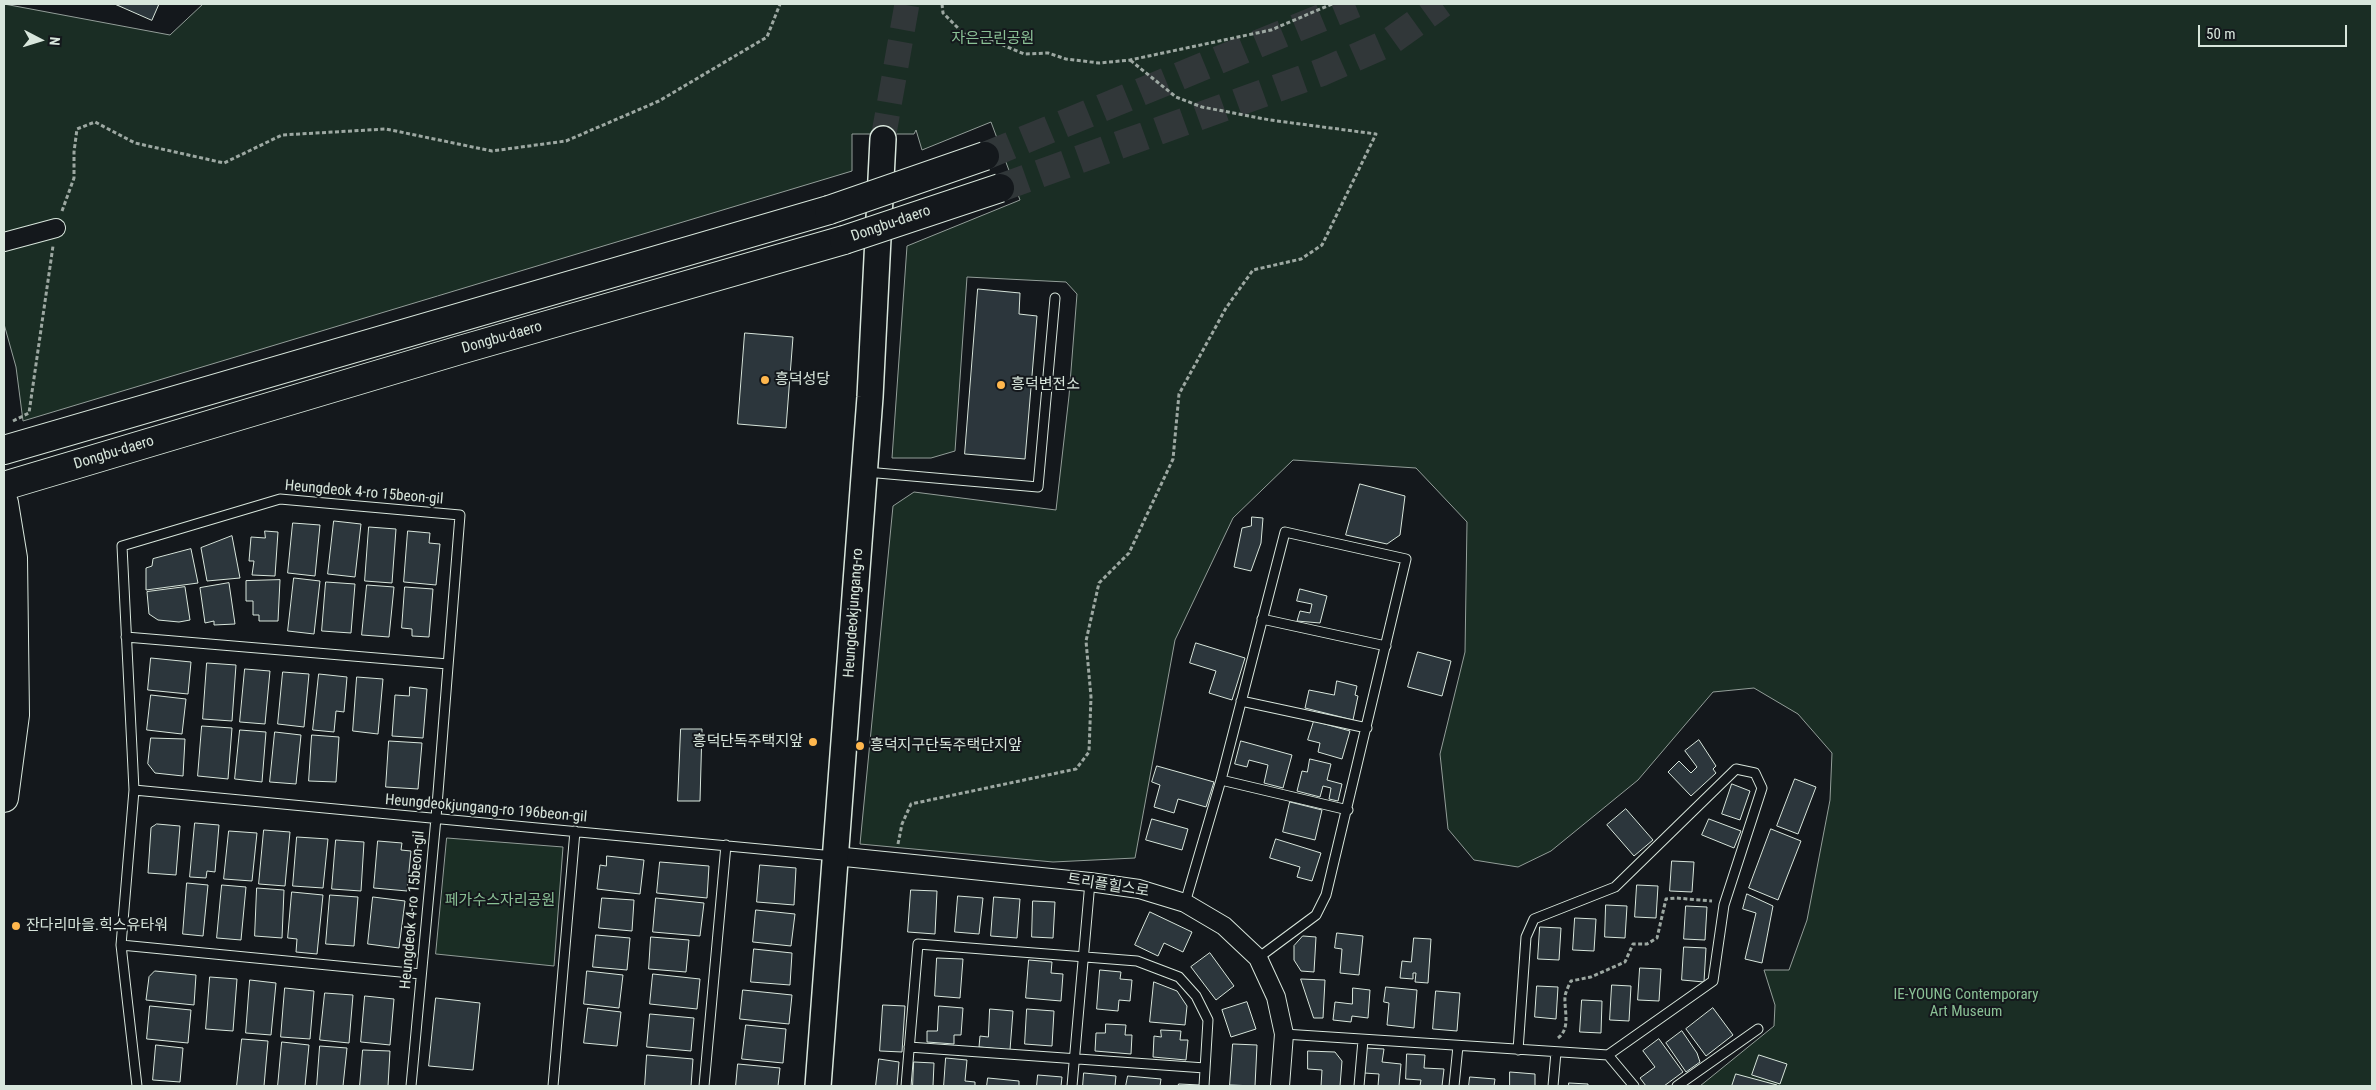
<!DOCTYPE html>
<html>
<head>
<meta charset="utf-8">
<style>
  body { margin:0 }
  #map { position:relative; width:2376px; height:1090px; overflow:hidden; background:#14181c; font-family:"Roboto Condensed",sans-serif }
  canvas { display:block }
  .frame { position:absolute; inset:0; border:5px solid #d8e6dc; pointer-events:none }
  .north { position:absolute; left:15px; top:15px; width:50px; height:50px; -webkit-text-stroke:4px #14181c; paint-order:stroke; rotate:95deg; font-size:14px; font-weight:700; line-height:20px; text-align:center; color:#d8e6dc }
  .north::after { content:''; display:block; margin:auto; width:18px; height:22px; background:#d8e6dc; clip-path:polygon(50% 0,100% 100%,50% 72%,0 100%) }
  .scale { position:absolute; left:2198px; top:25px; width:149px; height:22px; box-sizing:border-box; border:2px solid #d8e6dc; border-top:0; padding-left:6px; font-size:15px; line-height:18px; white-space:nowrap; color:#d8e6dc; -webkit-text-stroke:4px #14181c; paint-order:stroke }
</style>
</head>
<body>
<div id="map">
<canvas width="2376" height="1090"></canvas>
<div class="frame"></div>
<div class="north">N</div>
<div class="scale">50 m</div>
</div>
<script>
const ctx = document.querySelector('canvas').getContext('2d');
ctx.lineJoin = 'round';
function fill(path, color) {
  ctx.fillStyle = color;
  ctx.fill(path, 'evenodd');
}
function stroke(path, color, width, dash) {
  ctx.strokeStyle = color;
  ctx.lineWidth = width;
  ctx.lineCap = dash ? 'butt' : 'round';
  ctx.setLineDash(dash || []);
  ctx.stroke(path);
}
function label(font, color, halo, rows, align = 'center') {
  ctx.font = font + ' "Roboto Condensed","Noto Sans KR",sans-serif';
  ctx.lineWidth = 4;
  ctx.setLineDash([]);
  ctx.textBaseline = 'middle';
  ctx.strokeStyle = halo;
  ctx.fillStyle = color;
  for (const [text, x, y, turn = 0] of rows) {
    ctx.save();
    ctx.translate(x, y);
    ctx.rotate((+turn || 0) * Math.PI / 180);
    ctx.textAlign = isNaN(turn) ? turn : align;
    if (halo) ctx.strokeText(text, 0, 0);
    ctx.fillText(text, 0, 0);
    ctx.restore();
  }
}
const green = new Path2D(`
  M4,4L170,35L203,4H2372V1086H1700L1774,1026L1775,1005L1764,970H1789L1807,920L1830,800L1832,753L1798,714L1754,688L1713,692L1638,780L1551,851L1518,867L1474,860L1448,829L1440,754L1465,652L1467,522L1416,468L1293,460L1233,518L1175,640L1135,858L1053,862L860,844L893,506L914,492L1056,510L1069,396L1077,294L1066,282L967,277L955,451L931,458H892L907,246L1020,200L991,122L922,150L916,130L914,134H852V171L23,421L16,367L4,324Z
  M447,838L563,847L554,966L436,954Z`);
fill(green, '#1a2d24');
stroke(green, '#939e99', 1);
const building = new Path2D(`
  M115,4H159L152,20Z
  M978,289L1020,293L1019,314L1037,316L1025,459L965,454Z
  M745,333L793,337L786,428L738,424Z
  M1360,484L1405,496L1400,535L1387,544L1346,535Z
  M1252,517L1263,518L1261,543L1251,571L1234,567L1242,528L1251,526Z
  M334,521L361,524L355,577L328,574Z
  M293,523L320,525L315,576L288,573Z
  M369,527L396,529L392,583L365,581Z
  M265,531L278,532L275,576L252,575L254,561H249L251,537L265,538Z
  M408,531L430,533L429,543L440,544L436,585L404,582Z
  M232,536L240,578L207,581L201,548Z
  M191,549L198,583L146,590V568L152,566L153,559Z
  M294,578L320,581L314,634L288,631Z
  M280,580L278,621H259V615H253V601H246V581Z
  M326,582L355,584L351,633L322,631Z
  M229,583L235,624L214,625V621L205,623L200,588Z
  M367,585L394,587L389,637L362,635Z
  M185,587L190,620L179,622L158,620L149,614L147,592Z
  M405,587L433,589L429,637L412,636V629L402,628Z
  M1300,589L1327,596L1320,623L1297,621L1300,611L1310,613L1312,604L1297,601Z
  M1196,643L1245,658L1232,700L1209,693L1216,671L1190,663Z
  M1418,652L1451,661L1442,696L1408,687Z
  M151,658L191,662L188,694L148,690Z
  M207,663L236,665L232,721L203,719Z
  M245,669L270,671L265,724L240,722Z
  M283,672L309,674L304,727L278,724Z
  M319,674L347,677L344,712L336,711L334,732L313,730Z
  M357,677L383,679L378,734L353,731Z
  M1337,681L1357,686L1355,695L1358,696L1353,720L1305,708L1309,690L1334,695Z
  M410,687L427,689L423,738L392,736L395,695L409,696Z
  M151,695L186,699L182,734L147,730Z
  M1314,721L1350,731L1342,759L1318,752L1320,743L1308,740Z
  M202,726L232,728L228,779L198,776Z
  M681,729H702L700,801H678Z
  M240,730L266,732L262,782L235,779Z
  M275,732L301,735L296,784L270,782Z
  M312,735L339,737L336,782L309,781Z
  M151,738L185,739L183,776L155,773L148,764Z
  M1699,740L1716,766L1713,769L1716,773L1691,796L1668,772L1679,761L1691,773L1697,767L1685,751Z
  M389,741L422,743L418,789L386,787Z
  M1241,741L1292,755L1283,788L1264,783L1268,765L1249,760L1247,767L1235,764Z
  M1310,759L1331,764L1327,780L1342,784L1338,801L1329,799L1331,788L1323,786L1320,797L1297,791L1302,771L1307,772Z
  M1157,766L1214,782L1206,807L1178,799L1174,813L1154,807L1160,785L1152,782Z
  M1795,779L1816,787L1798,834L1777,826Z
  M1732,784L1750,791L1740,820L1722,814Z
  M1290,802L1322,810L1315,840L1283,832Z
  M1626,809L1653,840L1634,856L1607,825Z
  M1152,819L1188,829L1182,850L1146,840Z
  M1709,819L1741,831L1734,848L1702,835Z
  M195,823L219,825L215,872L207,871L206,878L190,877Z
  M157,824L180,826L176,875L148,873L151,828Z
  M1771,829L1801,841L1778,900L1749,888Z
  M264,830L290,832L285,886L259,884Z
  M229,831L257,833L252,881L224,879Z
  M297,837L328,839L323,888L293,886Z
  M1276,839L1321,853L1312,881L1297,877L1300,867L1270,858Z
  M336,840L364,842L361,891L332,889Z
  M378,841L402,843L401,850L411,851L407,891L374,888Z
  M607,856L644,860L640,894L597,889L600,865L606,866Z
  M1672,861L1694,862L1692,892L1670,891Z
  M660,862L709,866L707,898L657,893Z
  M760,865L796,868L794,905L757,902Z
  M187,883L208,885L203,936L183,934Z
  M222,885L246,887L241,940L217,938Z
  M1637,885L1658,886L1656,918L1635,917Z
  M257,888L284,890L282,938L255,936Z
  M911,890L937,891L935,934L908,932Z
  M292,892L323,895L317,954L296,952L297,939L288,938Z
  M1747,894L1773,906L1762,963L1745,959L1756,913L1743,909Z
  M330,895L358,897L354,946L326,944Z
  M958,896L983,898L979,934L955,932Z
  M373,897L405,901L399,948L368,944Z
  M994,897L1020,899L1017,938L991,936Z
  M602,898L634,900L632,931L599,928Z
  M656,898L704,903L700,936L653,932Z
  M1033,901L1055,902L1053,938L1032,937Z
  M1606,905L1627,906L1625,938L1605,937Z
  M1686,906L1707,907L1705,940L1684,939Z
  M756,910L795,914L791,946L753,942Z
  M1150,912L1192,932L1183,952L1164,943L1158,956L1135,945Z
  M1575,918L1596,919L1594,951L1573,950Z
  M1540,927L1561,928L1559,960L1538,959Z
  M1337,933L1363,936L1359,975L1340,973L1342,949L1335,948Z
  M596,935L630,938L627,970L593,967Z
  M1303,936L1316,937L1314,972L1301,971L1294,960V946Z
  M651,937L689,940L686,972L649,969Z
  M1414,938L1431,939L1428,983L1415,982L1416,973H1413V979L1400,978L1402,961L1411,962Z
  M1684,947L1706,948L1704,982L1682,980Z
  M754,949L792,953L790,985L751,982Z
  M1210,953L1234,986L1216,1000L1191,967Z
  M937,958L963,959L960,998L935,996Z
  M1029,960L1052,962L1051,973L1063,974L1061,1001L1026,998Z
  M1640,968L1661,969L1659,1001L1638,1000Z
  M1100,970L1121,972L1120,979L1132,980L1130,1001L1119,1000L1118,1011L1097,1009Z
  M155,971L196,975L194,1005L146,1000L149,977Z
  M587,971L623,975L619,1008L584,1004Z
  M653,974L700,979L697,1009L650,1004Z
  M210,977L237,979L233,1031L206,1029Z
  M1301,979L1325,980L1323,1018H1314Z
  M250,980L276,983L271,1035L246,1033Z
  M1154,982L1177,991L1187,1006L1185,1025L1150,1022Z
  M1612,985L1631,986L1629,1021L1610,1020Z
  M1537,986L1558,987L1556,1019L1535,1017Z
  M1386,987L1417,990L1414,1028L1387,1025L1389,1003L1384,1002Z
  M285,988L314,991L310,1039L281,1037Z
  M1353,988L1370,990L1368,1018L1352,1016L1351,1022L1333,1020L1335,1002L1352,1004Z
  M743,990L792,995L789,1024L740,1019Z
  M1436,991L1460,993L1457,1031L1433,1029Z
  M325,993L353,995L349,1043L320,1040Z
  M365,996L394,999L390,1045L361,1042Z
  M436,998L480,1003L473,1070L429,1066Z
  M1582,1000L1602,1001L1601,1033L1580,1032Z
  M1247,1002L1256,1029L1231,1037L1222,1010Z
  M883,1005L905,1006L902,1052L880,1051Z
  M150,1006L191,1010L188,1043L147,1039Z
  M939,1006L963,1008L961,1035H954V1044L927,1042V1031H937Z
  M588,1008L621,1012L617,1046L584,1043Z
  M1713,1008L1733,1035L1706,1056L1686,1029Z
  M990,1009L1013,1011L1010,1050L979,1047L980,1036L988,1037Z
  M1027,1009L1054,1011L1052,1046L1025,1044Z
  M650,1014L694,1018L691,1051L647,1047Z
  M1106,1024L1126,1025L1125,1035H1132L1131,1054L1095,1051L1096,1033H1105Z
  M746,1025L786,1029L783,1063L742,1059Z
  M1161,1030L1181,1031L1180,1040H1188L1186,1060L1153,1057L1154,1036L1161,1037Z
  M1682,1031L1697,1053L1700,1062L1686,1072L1666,1043Z
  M242,1039L268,1041L264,1086H237Z
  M1659,1039L1683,1072L1664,1086H1646L1640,1078L1655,1067L1643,1051Z
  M282,1042L309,1045L305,1086H278Z
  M1233,1044L1257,1045L1255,1086L1230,1085Z
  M156,1045L183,1048L180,1082L153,1080Z
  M320,1046L347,1048L343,1086H317Z
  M1366,1048L1384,1049L1382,1062L1401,1064L1399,1086H1378L1379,1074L1364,1073Z
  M363,1050L390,1051L388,1086H360Z
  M1308,1051L1335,1052L1342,1061L1340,1086H1321L1322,1070L1308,1069Z
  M1407,1054L1425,1055L1424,1068L1444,1069L1442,1086H1420L1421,1080L1406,1079Z
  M647,1055L693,1059L691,1086H645Z
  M1759,1055L1787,1064L1780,1084L1752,1075Z
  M946,1058L967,1060L965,1081L975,1082V1086H944Z
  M879,1059L899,1062L897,1086H876Z
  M914,1062L934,1063L933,1086H913Z
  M738,1064L780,1068L778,1086H736Z
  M1510,1072L1535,1074V1086H1510Z
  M1084,1073L1116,1076L1115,1086H1083Z
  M1736,1074L1777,1085V1086H1732Z
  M1038,1075L1062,1077L1061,1086H1037Z
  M1128,1076L1161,1079L1160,1086H1126Z
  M1470,1077L1495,1079L1494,1086H1469Z
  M988,1078L1019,1081V1086H987Z
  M1569,1083L1588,1084V1086H1569Z
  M1179,1084L1200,1085V1086H1178Z`);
fill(building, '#2c363c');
stroke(building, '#d8e6dc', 1);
stroke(new Path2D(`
  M883,139L907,4`), '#313739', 25, [25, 12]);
stroke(new Path2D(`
  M985,156L1355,4
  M1000,188L1322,72L1388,43L1442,4`), '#313739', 28, [28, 14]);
const lane = new Path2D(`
  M866,472L1038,487L1055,298
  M1262,619L1386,646
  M126,637L448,664
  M1241,701L1367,728
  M1221,780L1348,810
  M134,790L834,856
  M1185,903L1221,780L1285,532L1406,559L1326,895L1316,915L1258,958
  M121,945L421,974
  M1284,1034L1608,1055L1713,981L1724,905L1762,788L1755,773L1736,769L1615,887L1534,919L1526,937L1518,1050
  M909,1047L1205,1068
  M1608,1055L1634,1086
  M137,1086L121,945L134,790L122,546L280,499L460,515L436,818L411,1086
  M553,1086L575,831
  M704,1086L726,845
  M906,1086L918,944L1137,961L1179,977L1196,996L1208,1020L1204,1086
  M1072,1086L1090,882
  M1359,1086L1363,1040
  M1454,1086L1458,1046
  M1553,1086L1556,1052
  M1677,1086L1758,1029`);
const street = new Path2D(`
  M4,242L56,228
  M835,856L1090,882L1139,889L1185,903L1224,926L1258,958L1276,997L1284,1034L1280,1086`);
const secondary = new Path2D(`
  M818,1086L870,397L883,139`);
const primary = new Path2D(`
  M4,503L13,558L15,715L4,798`);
const highway = new Path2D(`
  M4,450L829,210
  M4,486L460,350L844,240`);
stroke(lane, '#d8e6dc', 11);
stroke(street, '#d8e6dc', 20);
stroke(secondary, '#d8e6dc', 28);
stroke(primary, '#d8e6dc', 30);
stroke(highway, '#d8e6dc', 30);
stroke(new Path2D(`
  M942,4L943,13L964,34L996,42L1024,54L1048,53L1066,59L1099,63L1130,60L1271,30L1332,4
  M62,211L74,178V152L77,129L95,122L135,143L224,163L282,135L386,129L492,151L566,141L659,101L767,37L780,4
  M13,421L29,413L53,246
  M898,844L902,824L911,804L1076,769L1089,752L1091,697L1086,641L1099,583L1129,553L1173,459L1179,394L1226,308L1253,270L1301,259L1322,245L1376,134L1270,120L1202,107L1176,97L1130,60
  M1558,1038C1571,1028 1564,1011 1565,996C1566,991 1569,985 1571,981L1591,977L1625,962L1633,944H1647L1657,938L1666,899L1676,898L1712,901`), '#9da8a2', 3, [4, 2.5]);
stroke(lane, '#14181c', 9);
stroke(street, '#14181c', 18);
stroke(secondary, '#14181c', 25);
stroke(primary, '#14181c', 28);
stroke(highway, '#14181c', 28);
const highwayBridge = new Path2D(`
  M829,210L985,156
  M844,240L1000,188`);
stroke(highwayBridge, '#d8e6dc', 30, []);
stroke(highwayBridge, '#14181c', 28);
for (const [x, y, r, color] of [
  [765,380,5,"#ffb74d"],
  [1001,385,5,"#ffb74d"],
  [813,742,5,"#ffb74d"],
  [860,746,5,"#ffb74d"],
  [16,926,5,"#ffb74d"]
]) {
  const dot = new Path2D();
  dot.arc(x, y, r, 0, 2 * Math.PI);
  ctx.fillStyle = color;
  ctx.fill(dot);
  stroke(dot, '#14181c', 2);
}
label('15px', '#8ac095', '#14181c', [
  ["자은근린공원",993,39],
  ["페가수스자리공원",500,901],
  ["IE-YOUNG Contemporary",1966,995],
  ["Art Museum",1966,1012]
]);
label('15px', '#d8e6dc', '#14181c', [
  ["Dongbu-daero",891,224,-19],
  ["Dongbu-daero",502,338,-16],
  ["Dongbu-daero",114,453,-17],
  ["Heungdeok 4-ro 15beon-gil",364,493,5],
  ["Heungdeokjungang-ro",854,613,-86],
  ["Heungdeokjungang-ro 196beon-gil",486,809,5],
  ["트리플힐스로",1108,886,9],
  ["Heungdeok 4-ro 15beon-gil",413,910,-85]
]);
label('15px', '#d8e6dc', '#14181c', [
  ["흥덕성당",775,380],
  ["흥덕변전소",1011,385],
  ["흥덕단독주택지앞",803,742,"right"],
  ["흥덕지구단독주택단지앞",870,746],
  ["잔다리마을.힉스유타워",26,926]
], 'left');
</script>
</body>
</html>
